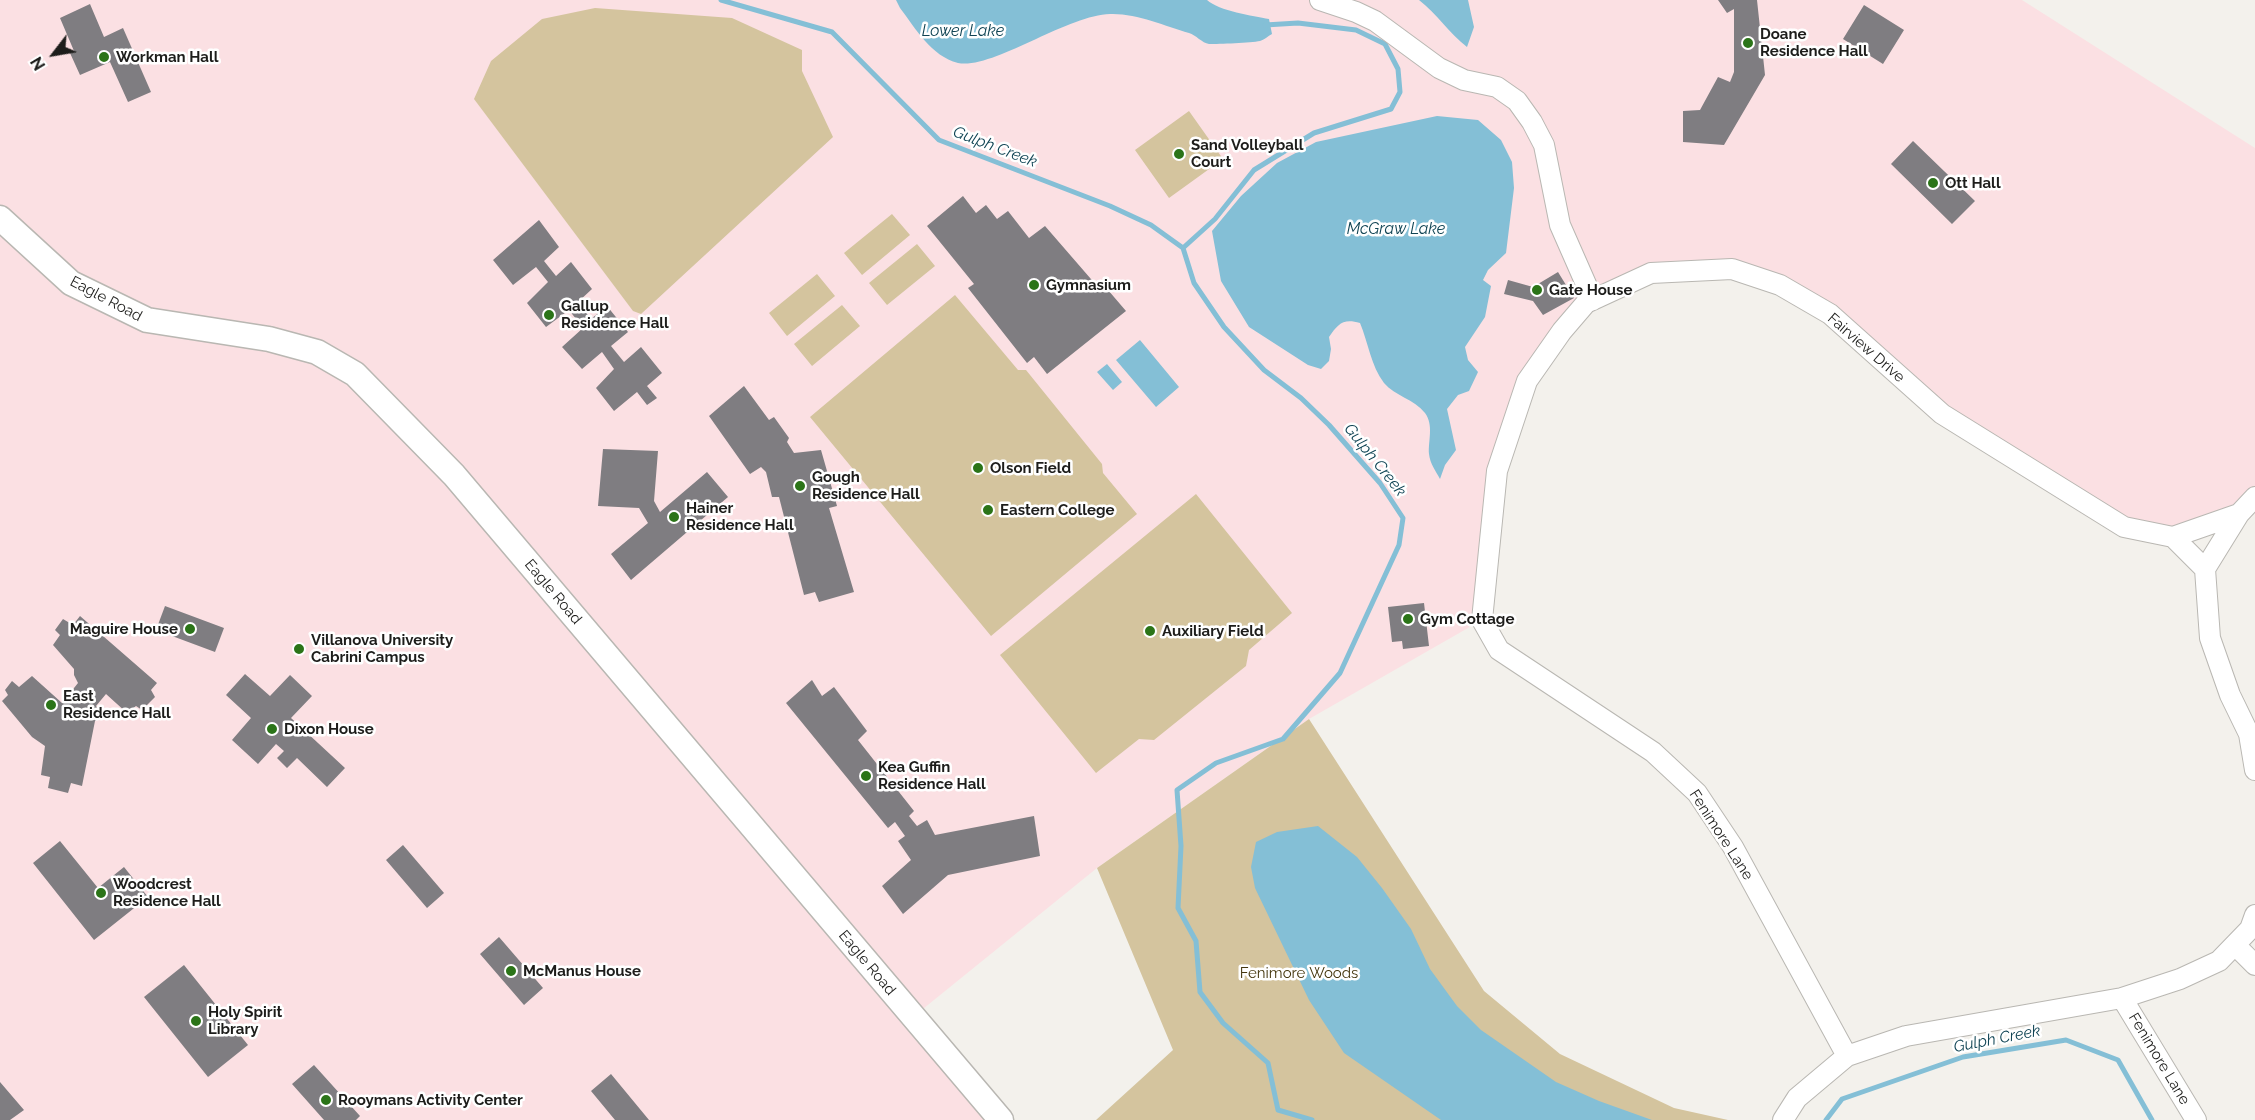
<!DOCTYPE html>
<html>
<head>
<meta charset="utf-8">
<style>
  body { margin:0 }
  #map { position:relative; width:2255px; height:1120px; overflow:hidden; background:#f3f1ec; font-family:Raleway,sans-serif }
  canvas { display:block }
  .north { position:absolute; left:24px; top:24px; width:60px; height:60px; -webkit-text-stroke:4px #fff; paint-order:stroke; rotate:239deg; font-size:16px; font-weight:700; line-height:24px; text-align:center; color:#1d1d1b }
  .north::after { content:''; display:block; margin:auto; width:21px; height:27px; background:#1d1d1b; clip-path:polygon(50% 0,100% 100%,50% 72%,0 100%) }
</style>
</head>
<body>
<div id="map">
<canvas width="2255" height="1120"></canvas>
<div class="north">N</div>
</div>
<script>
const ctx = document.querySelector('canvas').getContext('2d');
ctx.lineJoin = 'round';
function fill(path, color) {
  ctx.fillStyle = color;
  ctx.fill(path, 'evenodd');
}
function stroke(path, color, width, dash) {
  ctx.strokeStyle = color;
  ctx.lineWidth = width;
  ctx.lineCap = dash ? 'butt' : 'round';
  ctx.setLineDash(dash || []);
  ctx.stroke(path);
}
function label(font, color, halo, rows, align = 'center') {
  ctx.font = font + ' Raleway,sans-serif';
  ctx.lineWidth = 5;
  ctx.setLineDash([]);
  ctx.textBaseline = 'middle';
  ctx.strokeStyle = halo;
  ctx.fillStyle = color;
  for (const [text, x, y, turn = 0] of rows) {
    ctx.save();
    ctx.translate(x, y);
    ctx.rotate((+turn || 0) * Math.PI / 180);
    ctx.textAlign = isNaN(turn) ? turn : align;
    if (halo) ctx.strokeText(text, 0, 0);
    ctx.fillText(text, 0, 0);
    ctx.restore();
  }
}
fill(new Path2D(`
  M0,0H2022L2255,148V497L2239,514L2175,528L2116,521L1942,414L1829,314L1733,269L1651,273L1586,303L1527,381L1497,471L1482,620L1309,719L1097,868L913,1017L1000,1120H0Z`), '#fbe0e3');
fill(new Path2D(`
  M595,8L732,18L802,50V71L833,137L641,314L633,311L474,99L491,61L542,19Z
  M1189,111L1223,159L1169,198L1135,150Z
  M892,214L910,235L862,275L844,253Z
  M917,244L935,266L887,305L869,283Z
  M817,274L835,296L787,336L769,313Z
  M955,295L1018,370H1026L1102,464L1103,473L1137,514L991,636L810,417Z
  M842,305L860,326L812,366L794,344Z
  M1196,494L1292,613L1249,650L1246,666L1154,740L1139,739L1096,773L1000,655Z
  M1309,719L1484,991L1560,1054L1674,1108L1728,1120H1096L1173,1050L1097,868Z`), '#d4c49e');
fill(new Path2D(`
  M896,0H1207C1219,11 1253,16 1269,19L1272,34C1268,36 1264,40 1260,41C1251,43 1219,44 1209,44C1202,43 1196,35 1189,33C1165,26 1136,13 1110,14C1067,15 992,70 958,63C931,56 916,29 900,8Z
  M1419,0H1468L1474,27L1467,47C1449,33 1437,14 1419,0Z
  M1437,116L1478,120L1501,140L1512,162L1514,188L1506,253L1488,270L1483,280L1491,286L1485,317L1465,347L1468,360L1478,372L1469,391L1458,395L1447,409L1456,450L1445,465L1440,479C1436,471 1430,464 1429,454C1428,441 1434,425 1425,413C1414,399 1395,396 1384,383C1371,366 1368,342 1360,323C1343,318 1338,324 1329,337L1331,349L1329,361L1321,369L1308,365L1249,327L1221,281L1212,231L1241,196L1277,163L1316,142Z
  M1140,340L1179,387L1156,407L1116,360Z
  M1107,364L1122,382L1113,390L1097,372Z
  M1318,826L1357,857L1382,888L1411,929L1430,969L1457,1006L1481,1030L1556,1082L1599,1101L1652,1120H1441L1344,1053L1309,1000L1255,888L1251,867L1256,842L1277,832Z`), '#84bfd6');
stroke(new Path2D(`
  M721,0L832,32L939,140L1110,206L1151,225L1183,248L1194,283L1224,327L1264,370L1301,398L1329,425L1380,483L1403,518L1399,545L1340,673L1283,739L1216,763L1177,790L1181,846L1178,908L1196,941L1200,992L1223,1023L1268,1063L1278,1110L1312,1120
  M1183,248L1215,219L1254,170L1314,133L1391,109L1400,92L1398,69L1385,44L1356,30L1298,23L1265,25
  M1826,1120L1842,1099L1963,1057L2066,1040L2118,1060L2152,1120`), '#84bfd6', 5);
fill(new Path2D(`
  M1718,0H1757L1765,75L1724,145L1683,142V111L1700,110L1718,77L1730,82L1734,72V9L1727,13Z
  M90,4L104,37L123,28L151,92L128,102L110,62L80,75L70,53L74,51L60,18Z
  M1864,5L1904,30L1883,64L1843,39Z
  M1913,141L1975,201L1952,224L1891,164Z
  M963,196L976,213L986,205L997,219L1008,211L1029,238L1045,226L1097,286L1102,283L1126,311L1047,374L1034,357L1027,363L968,288L974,284L927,226Z
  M539,220L559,247L544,261L556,276L571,262L592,289L578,302L591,319L607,306L628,332L611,346L624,362L641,347L662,373L647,386L657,398L647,405L637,392L614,411L596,388L614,369L602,352L582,369L562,347L583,328L569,310L546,327L527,303L548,282L536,267L513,285L493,260Z
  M1558,272L1574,298L1543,315L1533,301L1504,294L1508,280L1533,287Z
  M744,386L769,420L774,417L789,438L787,442L794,453L821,450L837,506L829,508L854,592L819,602L815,592L804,595L779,497H772L766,472L761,467L750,474L709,416Z
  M603,449L658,451L654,501L660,512L707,472L728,497L631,580L611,554L648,523L639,508L598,506Z
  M1424,603L1429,646L1403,649L1402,641L1392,642L1388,607Z
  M165,606L224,628L215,652L156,630Z
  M80,616L157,683L151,690L155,697L142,710L136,706L127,713L106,694L96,706L102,714L95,721L82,786L71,783L68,793L48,788L50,777L41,775L45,746L32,737L2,701L8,695L5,690L12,681L19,687L32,676L62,703L78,683L74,675V669L53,645L60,635L55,630L63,619L73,625Z
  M245,674L270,696L290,675L312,696L291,718L345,768L327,787L297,758L287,768L277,758L284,751L276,744L258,764L232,740L251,718L226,695Z
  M812,680L822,696L834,687L867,731L858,740L914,811L909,816L917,826L927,820L935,835L1034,816L1040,856L948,875L903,914L882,886L911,860L898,841L905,836L895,822L888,828L786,703Z
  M60,841L98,888L124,867L148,897L94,940L33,863Z
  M403,845L444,893L427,908L386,860Z
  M499,937L543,988L524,1005L480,954Z
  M184,965L248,1045L208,1077L144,997Z
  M314,1065L360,1116L356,1120H324L292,1084Z
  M611,1074L649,1120H615L591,1091Z
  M0,1082L24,1110L10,1120H0Z`), '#7f7d81');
const minor = new Path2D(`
  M1320,0L1356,12L1375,21L1439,68L1464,80L1497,87L1517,101L1532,122L1544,145L1560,225L1593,300
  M2255,497L2239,514L2205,569L2210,638L2230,695L2249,734L2255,770
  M2173,537L2205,569
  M2236,946L2255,965
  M2122,998L2196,1120
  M1847,1056L1733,847L1697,793L1653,752L1499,650L1482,620L1497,471L1527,381L1562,331L1586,303L1651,273L1732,269L1780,285L1830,314L1942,414L2124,527L2173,537L2239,514
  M1783,1120L1797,1098L1847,1056L1906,1036L2122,998L2180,979L2219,961L2250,929L2255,915`);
const tertiary = new Path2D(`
  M0,218L71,283L147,320L269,339L317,352L355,374L454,475L1001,1120`);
stroke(minor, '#b9b7b2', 22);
stroke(tertiary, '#b9b7b2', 27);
stroke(minor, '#fff', 20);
stroke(tertiary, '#fff', 24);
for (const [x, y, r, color] of [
  [1748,43,6,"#2b7418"],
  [104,57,6,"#2b7418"],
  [1179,154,6,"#2b7418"],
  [1933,183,6,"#2b7418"],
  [1034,285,6,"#2b7418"],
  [1537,290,6,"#2b7418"],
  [549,315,6,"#2b7418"],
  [978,468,6,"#2b7418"],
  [800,486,6,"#2b7418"],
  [988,510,6,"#2b7418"],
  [674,517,6,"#2b7418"],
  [1408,619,6,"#2b7418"],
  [190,629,6,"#2b7418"],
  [1150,631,6,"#2b7418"],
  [299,649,6,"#2b7418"],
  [51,705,6,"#2b7418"],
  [272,729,6,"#2b7418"],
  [866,776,6,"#2b7418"],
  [101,893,6,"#2b7418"],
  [511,971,6,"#2b7418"],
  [196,1021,6,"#2b7418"],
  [326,1100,6,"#2b7418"]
]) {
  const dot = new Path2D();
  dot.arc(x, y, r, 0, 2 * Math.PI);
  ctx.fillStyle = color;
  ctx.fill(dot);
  stroke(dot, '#fff', 2);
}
label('bold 15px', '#1d1d1b', '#fff', [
  ["Doane",1760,34],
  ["Residence Hall",1760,51],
  ["Workman Hall",116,57],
  ["Sand Volleyball",1191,145],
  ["Court",1191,162],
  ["Ott Hall",1945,183],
  ["Gymnasium",1046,285],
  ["Gate House",1549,290],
  ["Gallup",561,306],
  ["Residence Hall",561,323],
  ["Olson Field",990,468],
  ["Gough",812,477],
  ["Residence Hall",812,494],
  ["Hainer",686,508],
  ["Residence Hall",686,525],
  ["Eastern College",1000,510],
  ["Gym Cottage",1420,619],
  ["Maguire House",178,629,"right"],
  ["Auxiliary Field",1162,631],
  ["Villanova University",311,640],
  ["Cabrini Campus",311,657],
  ["East",63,696],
  ["Residence Hall",63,713],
  ["Dixon House",284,729],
  ["Kea Guffin",878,767],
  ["Residence Hall",878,784],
  ["Woodcrest",113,884],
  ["Residence Hall",113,901],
  ["McManus House",523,971],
  ["Holy Spirit",208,1012],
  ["Library",208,1029],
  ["Rooymans Activity Center",338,1100]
], 'left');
label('15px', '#1d1d1b', '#fff', [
  ["Eagle Road",106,299,28],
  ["Fairview Drive",1866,348,41],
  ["Eagle Road",553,592,50],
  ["Fenimore Lane",1721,835,57],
  ["Eagle Road",867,963,50],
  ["Fenimore Lane",2159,1059,59]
]);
label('15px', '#44360d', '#fff', [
  ["Fenimore Woods",1299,973]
]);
label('italic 16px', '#104454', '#fff', [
  ["Lower Lake",963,31],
  ["Gulph Creek",995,147,21],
  ["McGraw Lake",1396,229],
  ["Gulph Creek",1375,460,51],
  ["Gulph Creek",1997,1039,-11]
]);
</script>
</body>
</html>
